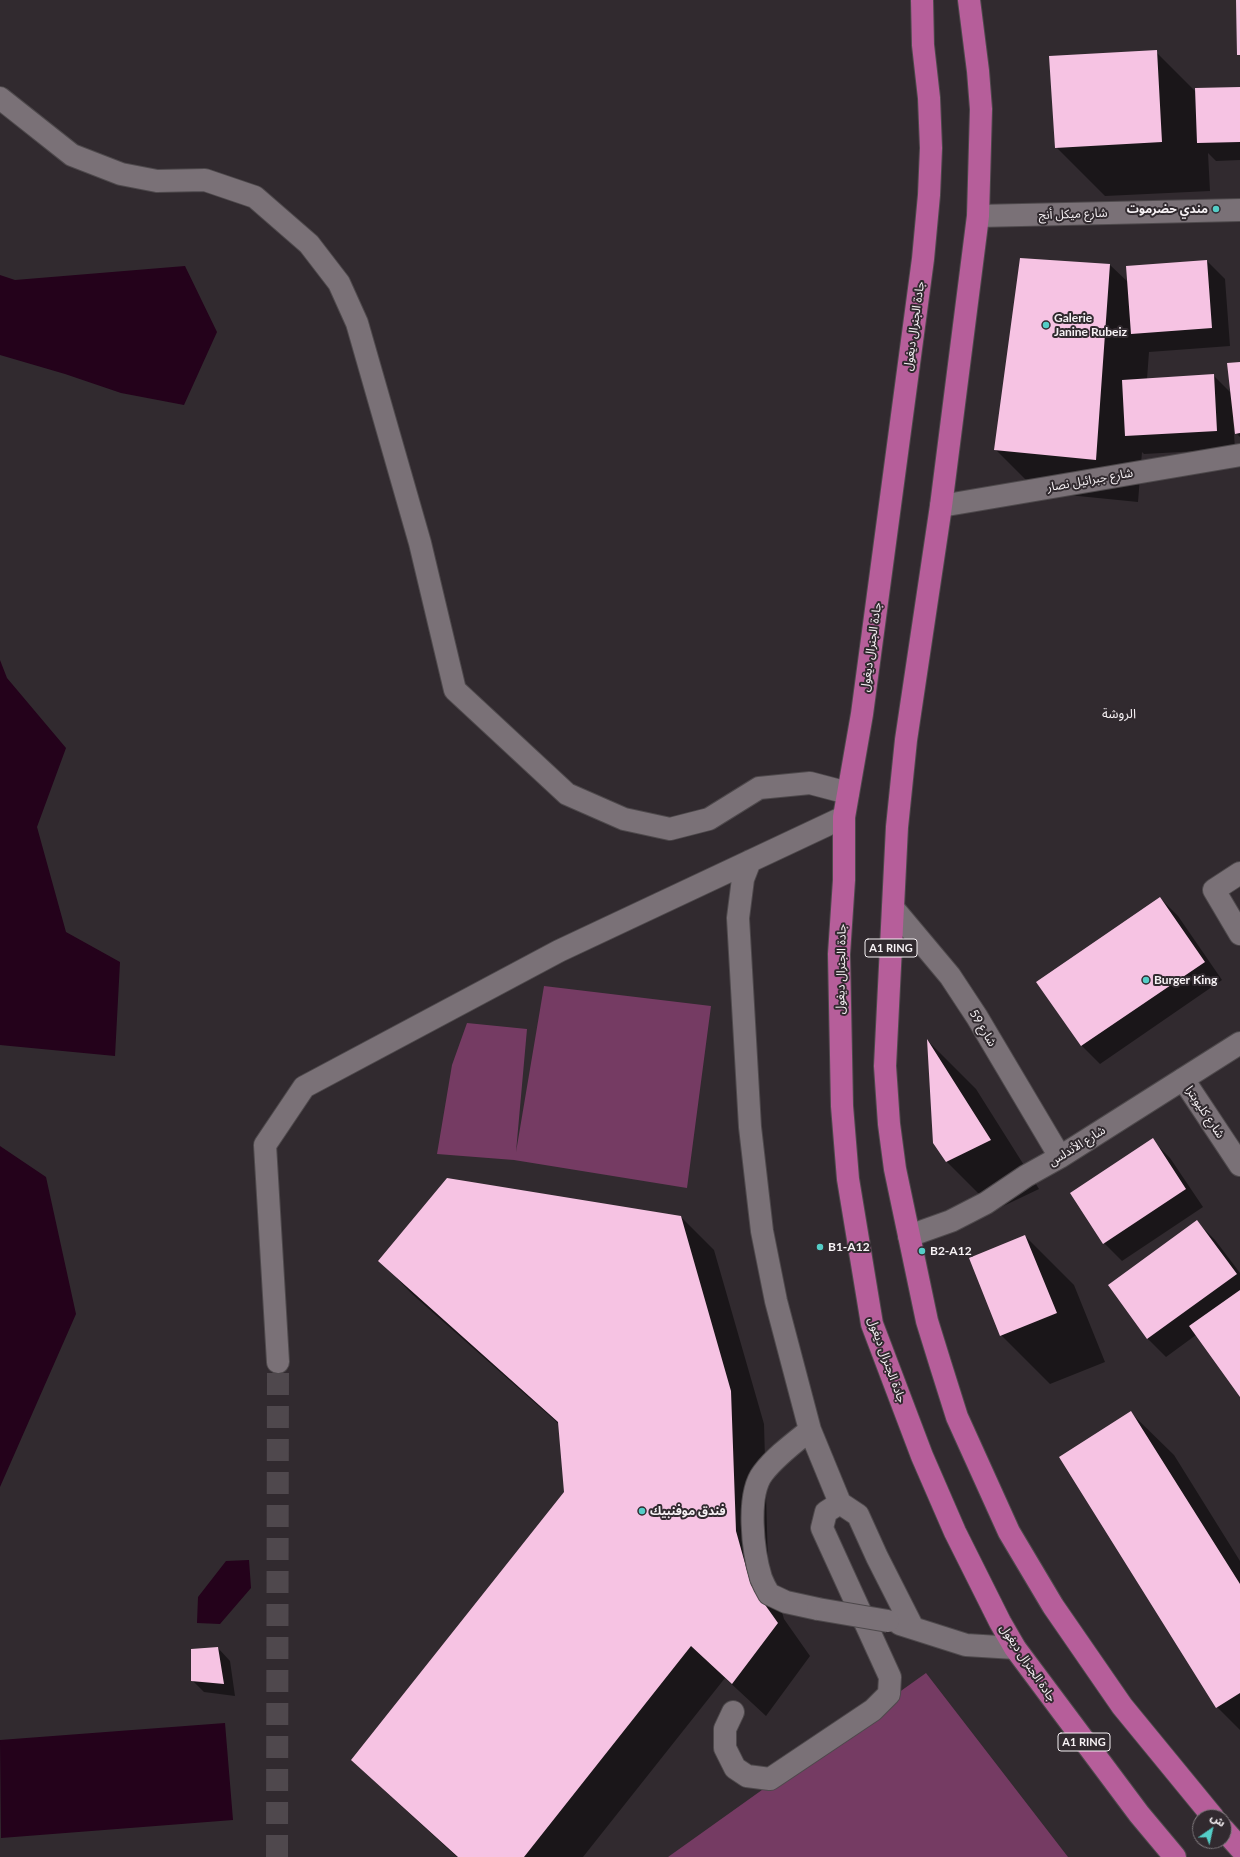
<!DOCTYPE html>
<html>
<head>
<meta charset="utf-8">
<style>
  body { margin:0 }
  #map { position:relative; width:1240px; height:1857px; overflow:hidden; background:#312a2f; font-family:Lato,"Noto Sans Arabic",sans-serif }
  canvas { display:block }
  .north { position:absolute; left:1192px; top:1809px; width:40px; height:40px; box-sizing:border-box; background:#312a2f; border:1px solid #807a7e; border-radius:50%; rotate:34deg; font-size:11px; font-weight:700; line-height:16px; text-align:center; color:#f7f2f5 }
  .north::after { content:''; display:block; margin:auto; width:14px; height:18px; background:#54cdc7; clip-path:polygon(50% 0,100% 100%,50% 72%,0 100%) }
</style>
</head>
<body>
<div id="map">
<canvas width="1240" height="1857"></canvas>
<div class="north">ش</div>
</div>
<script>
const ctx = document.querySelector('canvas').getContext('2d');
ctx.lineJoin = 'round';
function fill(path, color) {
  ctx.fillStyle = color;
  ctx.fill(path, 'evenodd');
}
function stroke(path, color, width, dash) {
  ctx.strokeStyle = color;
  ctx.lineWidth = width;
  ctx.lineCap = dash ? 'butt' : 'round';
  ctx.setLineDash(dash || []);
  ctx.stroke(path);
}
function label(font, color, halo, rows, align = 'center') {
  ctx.font = font + ' Lato,"Noto Sans Arabic",sans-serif';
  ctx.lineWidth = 4;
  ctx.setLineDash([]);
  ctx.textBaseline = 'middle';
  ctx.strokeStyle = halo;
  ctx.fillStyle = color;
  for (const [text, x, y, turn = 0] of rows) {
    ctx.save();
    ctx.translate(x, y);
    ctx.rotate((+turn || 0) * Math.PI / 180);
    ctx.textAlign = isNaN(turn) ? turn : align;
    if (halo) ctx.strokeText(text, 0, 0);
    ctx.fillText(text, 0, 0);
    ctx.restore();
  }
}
fill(new Path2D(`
  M544,986L711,1006L687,1188L514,1160L437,1154L452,1065L467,1023L527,1029L516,1152Z
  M926,1673L1068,1857H668Z`), '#753b63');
fill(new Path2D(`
  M185,266L217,332L184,405L121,393L65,374L0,355V275L15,280Z
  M0,660L7,678L66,748L37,827L66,932L120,962L115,1056L0,1045Z
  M0,1146L46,1177L76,1314L0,1487Z
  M249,1560L251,1588L220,1624L197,1623L198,1597L226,1561Z
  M225,1723L233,1820L1,1838L0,1740Z`), '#24021b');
fill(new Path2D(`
  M1156,52L1196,92L1240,88V160L1216,161L1208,153L1210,191L1105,196L1056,147Z
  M1021,259L1110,265L1129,283L1207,261L1225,279L1230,346L1149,352L1147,379L1213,375L1232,394L1240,363V437L1236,433L1235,418H1233L1235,449L1144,454L1142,452L1138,502L1038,492L996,450Z
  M1160,898L1178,916L1222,980L1100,1064L1082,1046L1038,982Z
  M928,1041L976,1089L1039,1189L995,1210L946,1161Z
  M1152,1140L1170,1158L1203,1207L1122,1261L1104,1243Z
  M681,1217L714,1250L764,1424L768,1564L784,1619L810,1656L766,1716L725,1678L583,1857H457L386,1792L353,1759L565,1492L560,1425L412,1294L380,1261Z
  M1197,1222L1215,1240L1240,1273V1395L1196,1335L1166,1357L1148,1339L1110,1286Z
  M1025,1236L1074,1285L1105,1362L1050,1384L1001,1335Z
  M1131,1413L1174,1455L1240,1561V1730L1217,1707Z
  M218,1648L230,1661L235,1696L204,1692L192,1680Z`), '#0007');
fill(new Path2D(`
  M1236,0H1240V55H1237Z
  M1157,50L1162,142L1055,148L1049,56Z
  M1240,87V142L1197,143L1195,88Z
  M1020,258L1110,264L1096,460L994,450Z
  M1207,260L1212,328L1131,334L1126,266Z
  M1240,362V433L1235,434L1227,363Z
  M1214,374L1217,431L1125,436L1122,380Z
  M1160,897L1205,962L1081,1046L1036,982Z
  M927,1039L991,1140L946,1162L933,1143Z
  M1153,1138L1186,1189L1103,1244L1070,1193Z
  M447,1178L681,1216L731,1391L736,1531L751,1585L778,1623L732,1684L691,1646L524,1857H458L351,1760L564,1492L558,1422L378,1261Z
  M1197,1220L1237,1274L1147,1339L1108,1285Z
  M1025,1235L1057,1313L1000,1336L969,1258Z
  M1240,1290V1397L1189,1326Z
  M1131,1411L1240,1584V1693L1216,1708L1059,1457Z
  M218,1647L224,1684L191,1681V1649Z`), '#f6c3e3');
stroke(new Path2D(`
  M277,1857L278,1362`), '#4f484d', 22, [22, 11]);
const minor = new Path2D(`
  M0,98L72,155L121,174L157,181L205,180L255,197L309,244L339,283L357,323L420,543L455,690L567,794L624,819L670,829L709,819L759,788L810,783L848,793
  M978,216L1240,210
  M941,506L1240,455
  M750,861L743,879L738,918L750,1127L762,1231L776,1301L810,1430L840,1503L858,1515L877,1557L913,1628
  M1240,873L1214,890L1240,934
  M893,908L950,976L977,1017L1060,1157
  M1183,1079L1240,1165
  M909,1236L951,1221L986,1203L1026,1176L1060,1157L1240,1043
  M278,1362L265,1145L304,1087L559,951L844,817
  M810,1430C794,1443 776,1456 763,1473C746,1495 753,1552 761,1578C763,1583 766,1589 769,1594L786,1602L818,1609
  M900,1624L966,1645L1015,1648
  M733,1712L725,1729V1748L735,1768L747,1776L770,1779L873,1710L889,1694L890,1677L822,1528L826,1512L840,1503`);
const highway = new Path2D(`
  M922,0L923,45L929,98L931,148L929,195L923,259L862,714L844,817V880L839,954L842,1106L848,1179L872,1324L922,1456L955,1532L1000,1622L1015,1648L1139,1814L1175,1857
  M969,0L978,71L981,109L978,216L941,506L906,740L897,827L885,1066L889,1124L895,1169L927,1321L940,1363L957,1417L1009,1532L1053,1606L1122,1706L1213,1817
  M1224,1830L1240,1848`);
stroke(minor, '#4e494c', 24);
stroke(highway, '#4e494c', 24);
stroke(minor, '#7a7177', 22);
stroke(highway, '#b65e9a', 22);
const minorBridge = new Path2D(`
  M818,1609L888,1621`);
stroke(minorBridge, '#4e494c', 24, []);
stroke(minorBridge, '#7a7177', 22);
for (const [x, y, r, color] of [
  [1216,209,4,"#54cdc7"],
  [1046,325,4,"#54cdc7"],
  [1146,980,4,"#54cdc7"],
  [820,1247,4,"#54cdc7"],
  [922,1251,4,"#54cdc7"],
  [642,1511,4,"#54cdc7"]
]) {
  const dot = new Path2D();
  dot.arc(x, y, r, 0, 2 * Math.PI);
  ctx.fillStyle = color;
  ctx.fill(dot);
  stroke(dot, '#312a2f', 1.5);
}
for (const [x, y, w] of [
  [891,948,52],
  [1084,1742,52]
]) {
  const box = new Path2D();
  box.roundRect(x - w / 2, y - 9, w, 18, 3);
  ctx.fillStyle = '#312a2f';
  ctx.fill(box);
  stroke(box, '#f7f2f5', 1);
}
label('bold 11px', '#f7f2f5', null, [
  ["A1 RING",891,948],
  ["A1 RING",1084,1742]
]);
label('bold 12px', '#f7f2f5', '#312a2f', [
  ["مندي حضرموت",1208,209,"right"],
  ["Galerie",1054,318],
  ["Janine Rubeiz",1054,332],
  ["Burger King",1154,980],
  ["B1-A12",828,1247],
  ["B2-A12",930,1251],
  ["فندق موفنبيك",650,1511]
], 'left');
label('12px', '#f7f2f5', '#312a2f', [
  ["شارع ميكل أنج",1073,214,-2],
  ["جادة الجنرال ديغول",914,326,-82],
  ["شارع جبرائيل نصار",1090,480,-10],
  ["جادة الجنرال ديغول",871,647,-82],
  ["جادة الجنرال ديغول",841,969,-89],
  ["شارع 59",983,1028,59],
  ["شارع كليوبترا",1205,1112,56],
  ["شارع الأندلس",1077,1146,-32],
  ["جادة الجنرال ديغول",887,1360,70],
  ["جادة الجنرال ديغول",1028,1663,56]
]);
label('13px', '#f7f2f5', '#312a2f', [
  ["الروشة",1119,714]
]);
</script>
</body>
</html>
